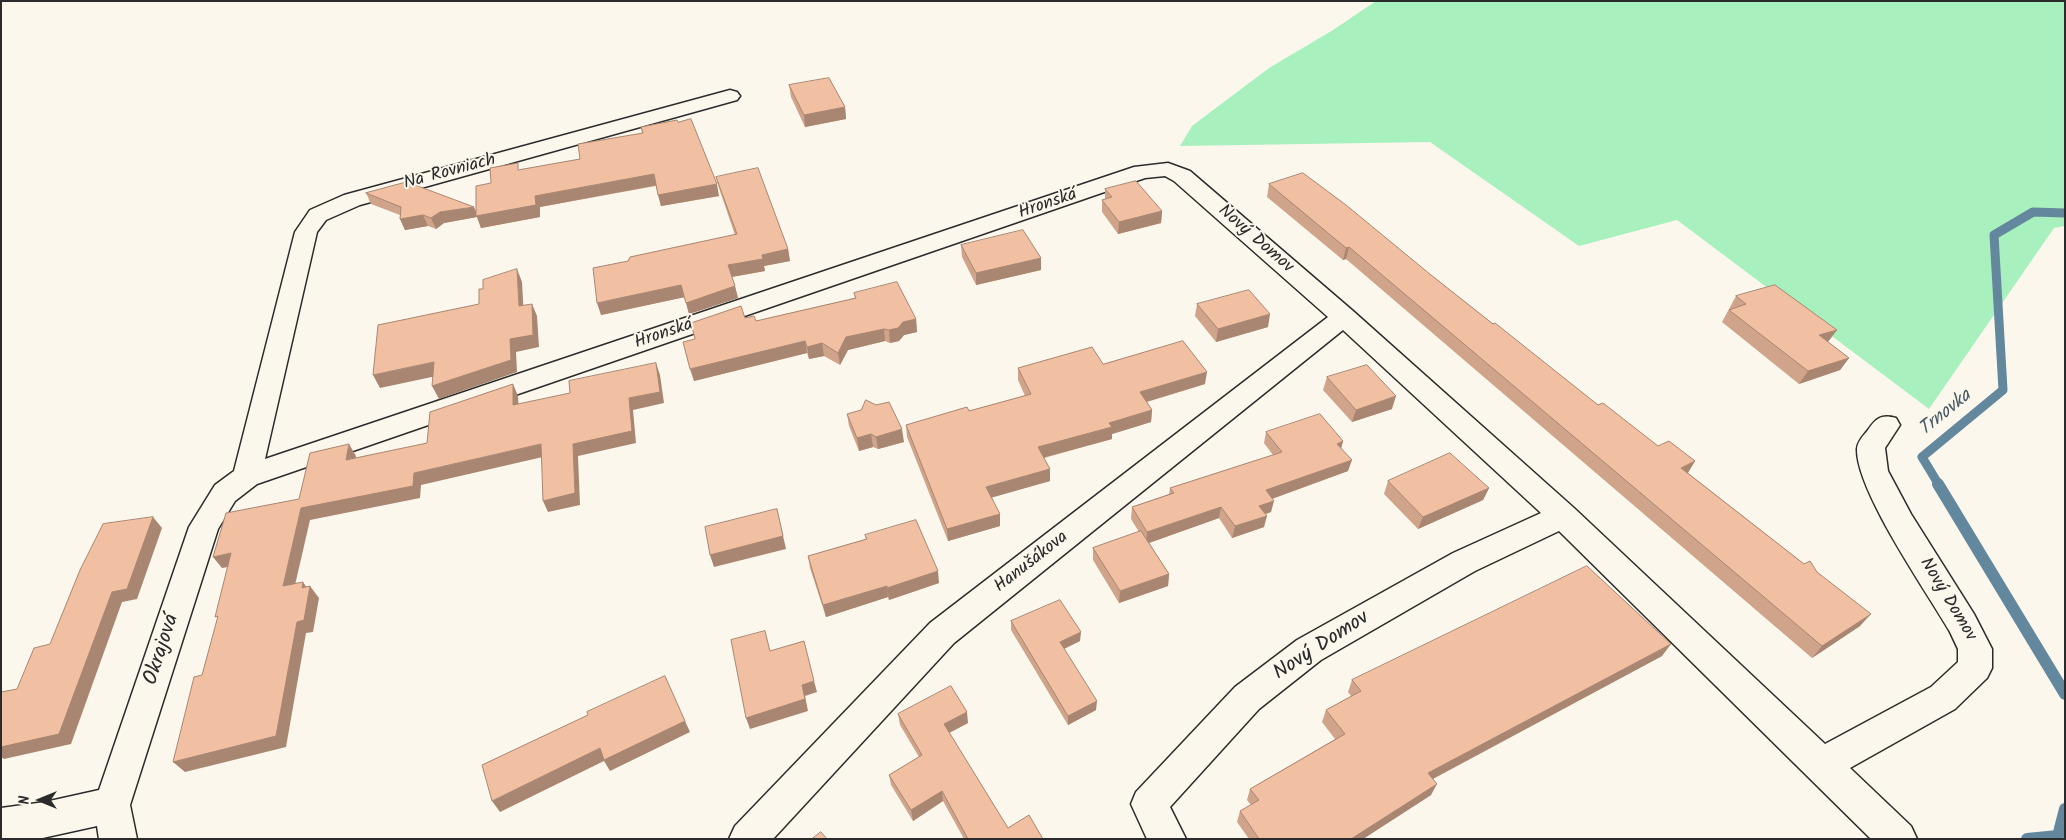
<!DOCTYPE html>
<html>
<head>
<meta charset="utf-8">
<style>
  body { margin:0 }
  #map { position:relative; width:2066px; height:840px; overflow:hidden; background:#fbf7ec; font-family:Kalam,sans-serif }
  canvas { display:block }
  .frame { position:absolute; inset:0; border:2px solid #2b2b2b; pointer-events:none }
  .north { position:absolute; left:15px; top:775px; width:50px; height:50px; -webkit-text-stroke:4px #fbf7ec; paint-order:stroke; rotate:270deg; font-size:14px; font-weight:700; line-height:20px; text-align:center; color:#2b2b2b }
  .north::after { content:''; display:block; margin:auto; width:18px; height:22px; background:#2b2b2b; clip-path:polygon(50% 0,100% 100%,50% 72%,0 100%) }
</style>
</head>
<body>
<div id="map">
<canvas width="2066" height="840"></canvas>
<div class="frame"></div>
<div class="north">N</div>
</div>
<script>
const ctx = document.querySelector('canvas').getContext('2d');
ctx.lineJoin = 'round';
function fill(path, color) {
  ctx.fillStyle = color;
  ctx.fill(path, 'evenodd');
}
function stroke(path, color, width, dash) {
  ctx.strokeStyle = color;
  ctx.lineWidth = width;
  ctx.lineCap = dash ? 'butt' : 'round';
  ctx.setLineDash(dash || []);
  ctx.stroke(path);
}
function label(font, color, halo, rows, align = 'center') {
  ctx.font = font + ' Kalam,sans-serif';
  ctx.lineWidth = 4;
  ctx.setLineDash([]);
  ctx.textBaseline = 'middle';
  ctx.strokeStyle = halo;
  ctx.fillStyle = color;
  for (const [text, x, y, turn = 0] of rows) {
    ctx.save();
    ctx.translate(x, y);
    ctx.rotate((+turn || 0) * Math.PI / 180);
    ctx.textAlign = isNaN(turn) ? turn : align;
    if (halo) ctx.strokeText(text, 0, 0);
    ctx.fillText(text, 0, 0);
    ctx.restore();
  }
}
fill(new Path2D(`
  M1376,1H2065V226L2054,228L1929,409L1677,220L1579,246L1430,142L1180,146L1192,126L1269,68L1333,30Z`), '#a8f1bf');
stroke(new Path2D(`
  M1939,485L1922,457L2003,390L1994,235L2033,212L2065,213`), '#63879d', 9);
stroke(new Path2D(`
  M1938,484L2065,694
  M2027,839L2058,836L2065,809`), '#63879d', 12);
const minor = new Path2D(`
  M730,90L737,92L740,96L737,100L360,205L326,220L317,232L265,459L1134,167L1168,163L1190,171L1353,311L1574,508L1825,744L1931,687L1958,662V649L1950,632C1927,592 1856,491 1857,449C1857,442 1864,435 1868,430C1876,418 1881,414 1896,418L1900,425L1885,448L1888,471L1911,514L1974,614L1992,649V668L1987,678L1955,709L1850,768L1911,826L1917,839H1871L1559,531L1475,571L1321,660L1259,709L1170,807L1186,839H1147L1131,804L1136,792L1235,687L1297,640L1453,553L1541,513L1343,330L954,643L773,839H729L735,826L930,623L1328,317L1174,181L1165,176L1145,178L257,484L235,501L218,529L130,805L137,839H99L97,826L38,839H1V808L45,802L99,790L189,527L215,485L234,471L295,232L310,210L344,195Z`);
stroke(minor, '#2b2b2b', 3);
fill(minor, '#fbf7ec');
fill(new Path2D(`
  M789,85L845,107L846,119L805,127L791,97Z
  M678,122L719,196L661,206L656,186L540,207V217L481,228L477,217L444,223L436,229L428,226L405,230L400,219V215L371,204L366,193L476,211L491,183L520,170L580,159L642,133L641,127Z
  M716,177L788,249L790,261L764,266L765,271L732,277L738,298L689,314L685,297L601,315L628,261L735,235L719,188Z
  M1269,184L1431,275L1493,324L1598,405L1658,446L1695,461L1688,473L1804,564L1817,572L1860,626L1812,658L1346,259L1343,260L1267,197Z
  M1105,189L1162,211L1161,223L1118,234L1102,212V200L1105,199Z
  M961,245L1041,270L976,285L962,257Z
  M854,293L916,319L917,332L904,335L899,341L890,343L885,341L848,350L840,365L824,356L809,359L807,353L694,381L695,339L745,318L756,321L855,298Z
  M1736,296L1828,342L1849,358L1840,370L1799,384L1722,322Z
  M1197,304L1268,327L1216,342L1195,316Z
  M1103,364L1205,384L1147,402L1152,410L1151,422L1112,434V439L1044,458L1050,469V481L992,497L1000,526L948,541L907,437L906,425L969,411L1025,396L1018,380V368Z
  M1327,377L1392,409L1352,422L1323,390Z
  M847,414L904,442L878,449L873,447L859,451L849,426Z
  M1266,432L1343,441L1341,448L1348,471L1272,499L1271,512L1265,514L1264,527L1232,538L1219,518L1149,543L1169,574L1168,586L1119,603L1093,560V548L1139,532L1131,519L1132,507L1169,494L1170,488L1273,455L1264,443Z
  M1388,481L1489,488L1483,500L1418,529L1384,494Z
  M865,535L939,583L889,600L888,597L826,617L810,568L808,556L866,539Z
  M1011,621L1080,641L1064,648L1096,710L1068,725L1011,630Z
  M1662,656L1433,779L1431,795L1363,839H1249L1237,822L1240,811L1251,805L1247,800L1250,789L1335,739L1322,722L1326,710L1351,696L1348,692L1352,680Z
  M898,714L968,723L949,733L1008,828L1043,839H964L943,801L913,821L891,785L889,775L919,757L900,725Z`), '#cfa48b');
fill(new Path2D(`
  M845,107L846,119L805,127L804,115Z
  M654,174L657,185L540,207V217L481,228L477,217L444,223L436,229L431,218L440,212L474,207L478,216L535,196Z
  M717,184L719,196L661,206L658,195Z
  M1162,211L1161,223L1118,234L1119,222Z
  M423,215L428,226L405,230L400,219Z
  M1349,247L1346,259L1343,260L1346,248Z
  M788,249L790,261L764,266L765,271L731,277L728,265L762,255Z
  M1041,258V270L976,285V273Z
  M517,269L522,282L524,319L519,306Z
  M681,285L685,297L601,315L597,303Z
  M735,286L738,298L689,314L686,303Z
  M532,304L537,316L539,347L516,352L517,372L439,399L432,386L510,339Z
  M1270,314L1268,327L1216,342L1218,329Z
  M916,319L917,332L904,335L899,341L890,343L889,330L903,322Z
  M884,329L885,341L848,350L840,365L838,353L846,337Z
  M1837,330L1828,342L1819,335Z
  M805,341L807,353L694,381L690,369Z
  M822,343L824,356L809,359L807,347Z
  M1849,358L1840,370L1799,384L1808,371Z
  M434,362L441,375L380,388L373,375Z
  M656,363L660,375L664,403L633,410L636,443L578,456L580,505L548,512L543,501L573,444L629,398Z
  M1207,372L1205,384L1139,404L1140,392Z
  M513,384L518,396L519,417L513,405Z
  M1396,396L1392,409L1352,422L1356,410Z
  M1152,410L1151,422L1112,434V439L1038,459V447L1109,423Z
  M902,429L904,442L878,449L876,437Z
  M871,434L873,447L859,451L857,438Z
  M1343,441L1340,453L1337,444Z
  M349,444L356,456L353,471L346,460Z
  M541,444L547,456L421,485L420,498L310,520L292,598L283,586L301,508L414,473Z
  M1352,460L1348,471L1263,502L1266,490Z
  M1695,461L1687,474L1681,468Z
  M1050,469V481L987,499L986,487Z
  M1489,488L1483,500L1418,529L1423,517Z
  M1274,501L1271,512L1257,517L1259,506Z
  M1221,507L1219,518L1146,544L1147,532Z
  M777,509L786,549L714,567L710,555Z
  M1000,514V526L948,541L947,529Z
  M1267,516L1264,527L1232,538L1235,526Z
  M153,517L162,528L137,599L122,602L71,744L4,759L1,757V743L112,592Z
  M231,553L240,565L222,568L213,557Z
  M938,571L939,583L889,600L887,588Z
  M1169,574L1168,586L1119,603L1120,591Z
  M303,582L309,591L310,586L319,598L313,632L306,633L286,747L185,772L173,762L302,588Z
  M887,586L888,597L826,617L823,605Z
  M1871,614L1860,626L1812,658L1822,646Z
  M1081,632L1080,641L1060,651V642Z
  M1671,644L1662,656L1423,784L1428,773Z
  M814,681L817,692L805,696L808,711L750,729L746,718L802,685Z
  M1097,701L1096,710L1068,725V716Z
  M967,712L968,723L945,735L944,724Z
  M685,721L690,732L610,771L604,761L500,812L492,801L600,748Z
  M1437,784L1431,795L1363,839H1351Z
  M942,791L943,801L913,821L911,810Z`), '#a98671');
const building = new Path2D(`
  M829,78L845,107L804,115L789,85Z
  M691,119L717,184L658,195L654,174L535,196L536,205L476,216V186L491,183L490,168L518,163V170L580,159L578,144L643,133L641,127L677,120L678,122Z
  M758,168L788,249L762,255L763,259L728,265L735,286L686,303L681,285L597,303L593,268L628,261L630,257L737,234L716,177Z
  M1303,173L1346,205L1431,275L1493,324L1495,323L1598,405L1603,403L1658,446L1669,441L1695,461L1681,468L1804,564L1810,561L1817,572L1871,614L1822,646L1349,247L1346,248L1269,184Z
  M1136,181L1162,211L1119,222L1102,200L1112,197L1105,189Z
  M407,182L474,207L440,212L431,218L423,215L400,219L401,207L366,193Z
  M1023,230L1041,258L976,273L961,245Z
  M517,269L519,306L532,304L533,335L510,339L511,360L432,386L434,362L373,375L378,325L479,304V289H483V280Z
  M897,282L916,319L903,322L898,328L889,330L884,329L846,337L838,353L822,343L807,347L805,341L690,369L683,342L695,339L691,323L741,306L745,318L754,316L756,321L856,298L854,293Z
  M1775,285L1837,330L1819,335L1849,358L1808,371L1729,310L1746,304L1736,296Z
  M1249,290L1270,314L1218,329L1197,304Z
  M1183,341L1207,372L1140,392L1152,410L1109,423L1112,427L1038,447L1050,469L986,487L1000,514L947,529L906,425L967,407L969,411L1031,394L1018,368L1092,347L1103,364Z
  M656,363L660,392L629,398L632,431L573,444L575,493L543,501L541,444L414,473L413,486L301,508L283,586L303,582L302,588L310,586L304,620L297,622L276,736L173,762L194,677L202,675L218,616L215,617L231,553L213,557L226,513L299,499L310,453L349,444L346,460L427,443L430,412L513,384V405L570,393L569,381Z
  M1367,365L1396,396L1356,410L1327,377Z
  M866,400L876,405L889,402L902,429L876,437L871,434L857,438L847,414L861,410Z
  M1320,414L1343,441L1337,444L1352,460L1266,490L1274,501L1259,506L1267,516L1235,526L1221,507L1147,532L1132,507L1174,493L1170,488L1282,452L1266,432Z
  M1450,453L1489,488L1423,517L1388,481Z
  M777,509L783,536L710,555L705,527Z
  M153,517L127,589L112,592L59,734L1,747V692L17,689L34,648L50,644L80,570L103,524Z
  M916,520L938,571L887,588V586L823,605L808,556L867,539L865,535Z
  M1141,531L1169,574L1120,591L1093,548Z
  M1587,566L1671,644L1428,773L1437,784L1351,839H1259L1240,811L1259,800L1250,789L1345,734L1326,710L1361,691L1352,680Z
  M1060,600L1081,632L1060,642L1097,701L1068,716L1011,621Z
  M765,631L770,651L804,641L814,681L802,685L805,699L746,718L731,640Z
  M665,676L685,721L604,760L600,748L492,801L482,765L588,715L587,712Z
  M951,686L967,712L944,724L1008,828L1029,815L1043,839H968L942,791L911,810L889,775L922,755L898,714Z
  M821,832L827,839H812Z`);
fill(building, '#f1bfa2');
stroke(building, '#a98671', 1);
label('18px', '#2b2b2b', '#fbf7ec', [
  ["Na Rovniach",450,173,-15],
  ["Hronská",1048,205,-19],
  ["Nový Domov",1255,240,41],
  ["Hronská",664,335,-19],
  ["Hanušákova",1032,563,-38],
  ["Nový Domov",1947,600,59]
]);
label('italic 19px', '#475964', '#fbf7ec', [
  ["Trnovka",1946,414,-39]
]);
label('21px', '#2b2b2b', '#fbf7ec', [
  ["Nový Domov",1322,647,-33],
  ["Okrajová",163,650,-72]
]);
</script>
</body>
</html>
